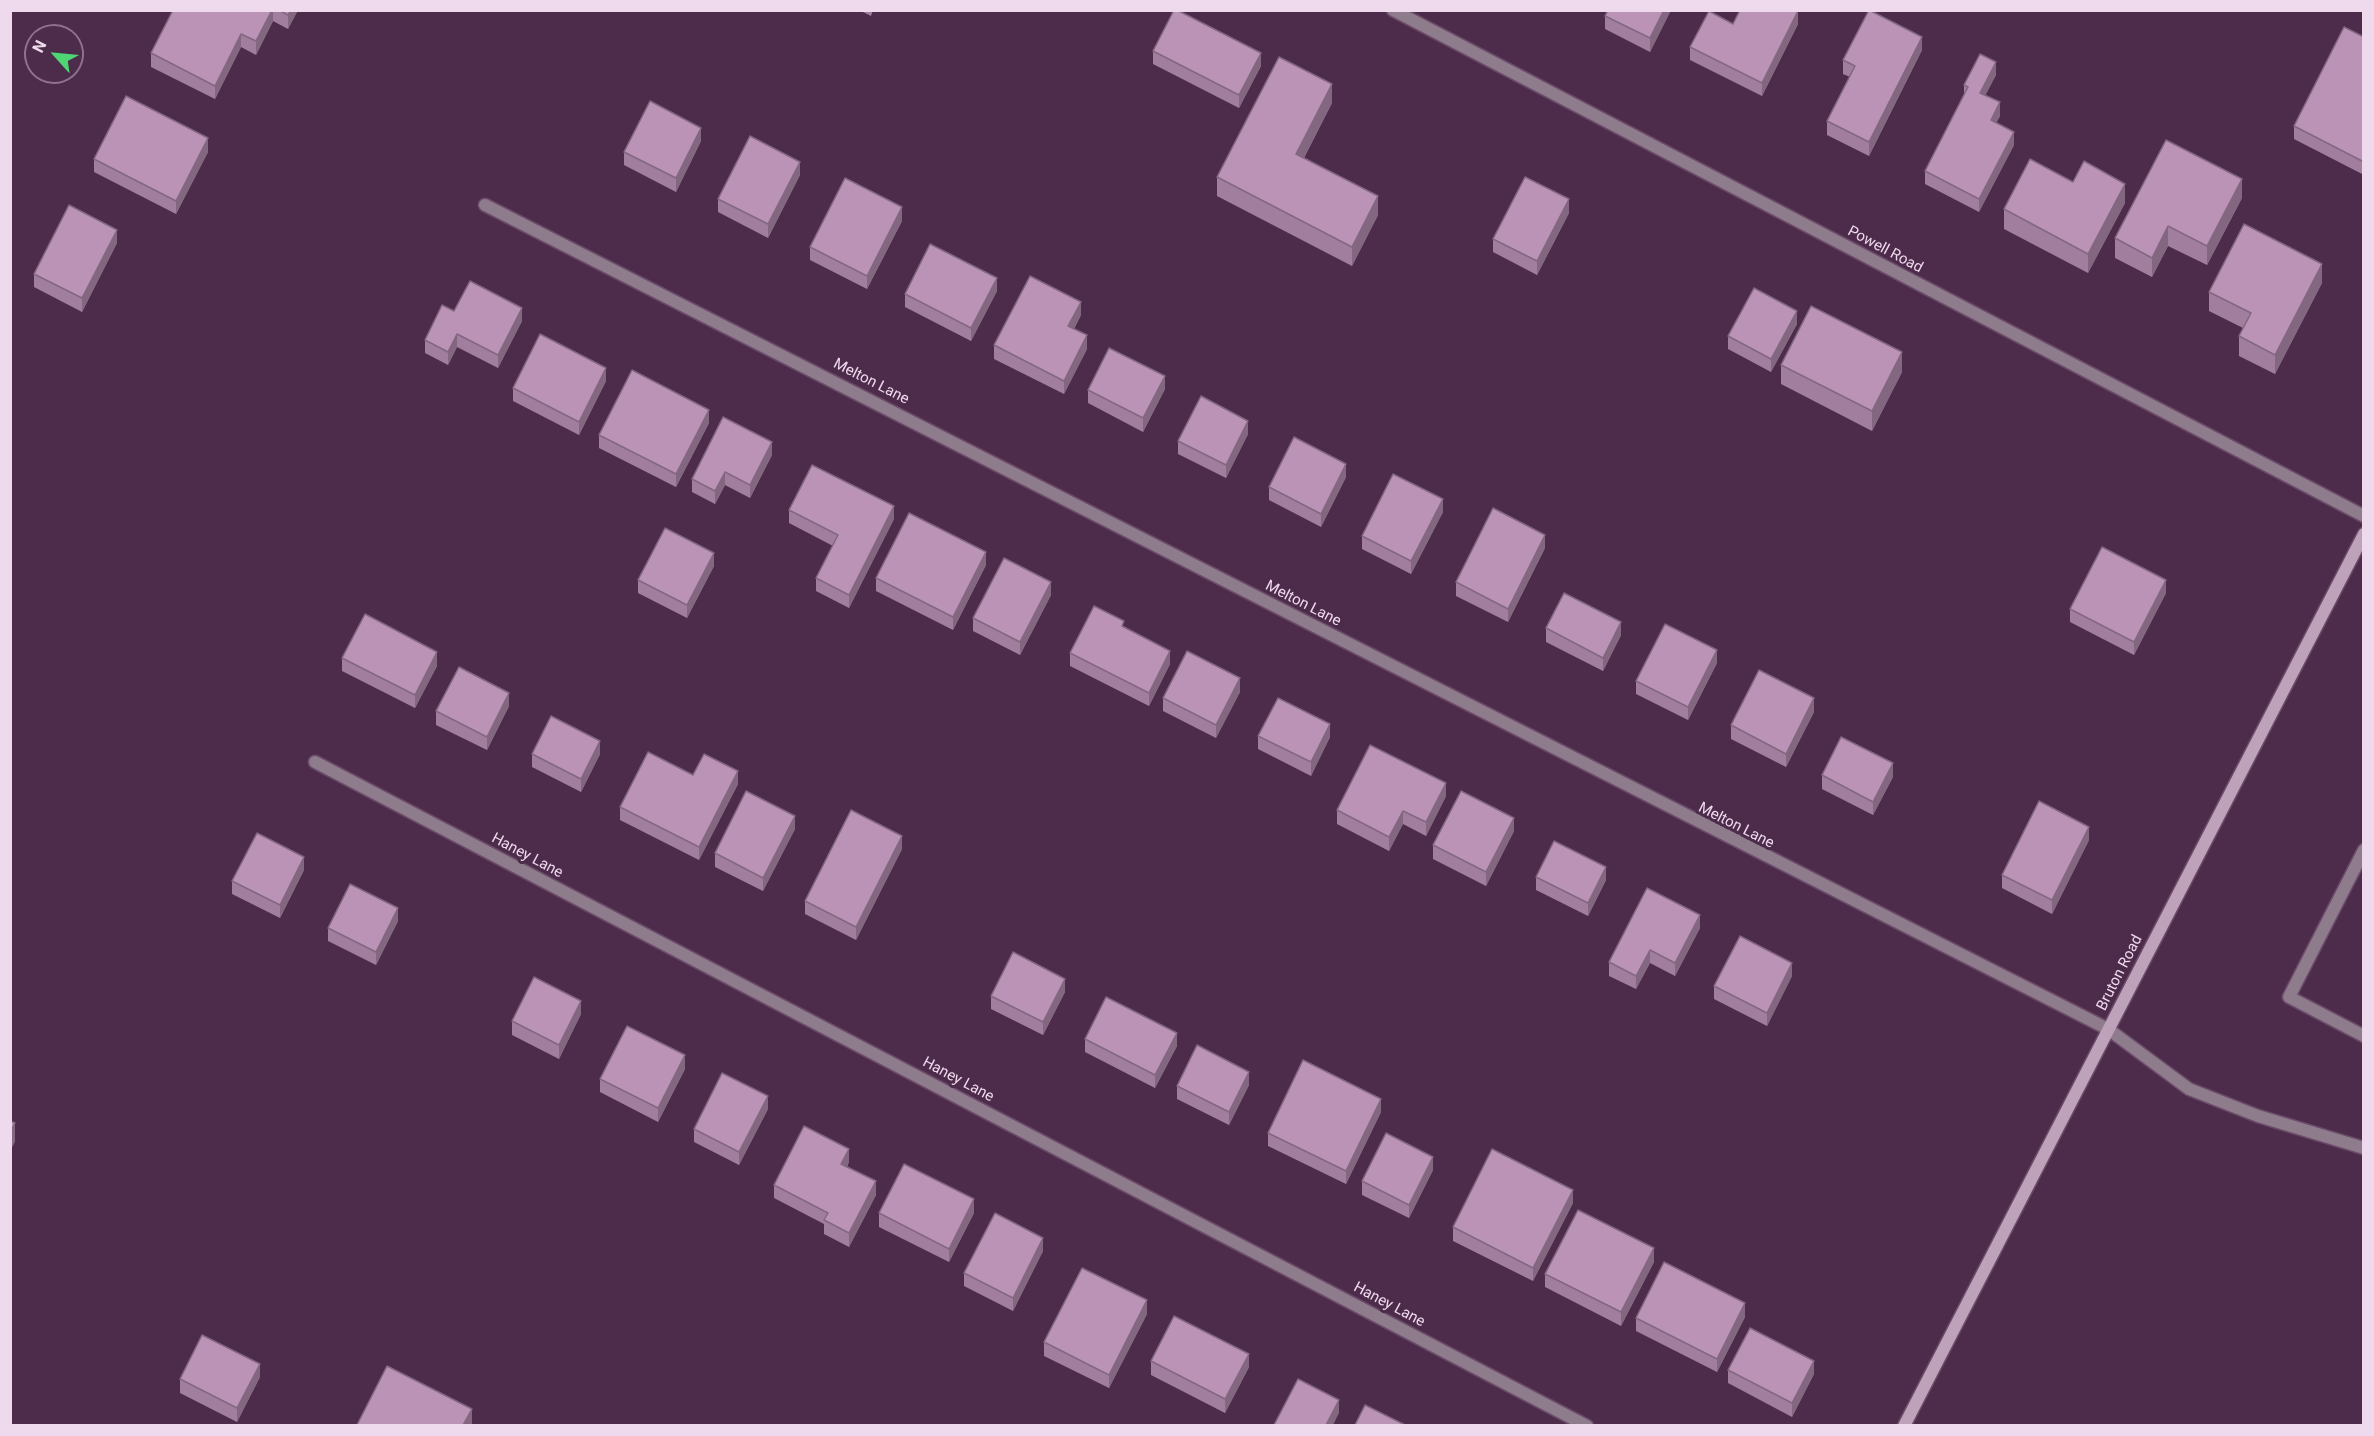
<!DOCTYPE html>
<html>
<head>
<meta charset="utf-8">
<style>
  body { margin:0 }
  #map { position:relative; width:2374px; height:1436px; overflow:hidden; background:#4d2b4b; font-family:Roboto,sans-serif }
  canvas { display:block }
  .frame { position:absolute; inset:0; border:12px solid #efdaed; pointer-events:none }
  .north { position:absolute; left:24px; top:24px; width:60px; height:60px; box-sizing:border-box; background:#4d2b4b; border:2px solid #8e718c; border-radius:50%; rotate:297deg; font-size:16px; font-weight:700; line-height:24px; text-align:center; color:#efdaed }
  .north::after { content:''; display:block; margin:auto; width:21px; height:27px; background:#4ed675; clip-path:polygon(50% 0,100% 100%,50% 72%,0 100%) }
</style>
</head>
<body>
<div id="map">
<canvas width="2374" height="1436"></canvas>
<div class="frame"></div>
<div class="north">N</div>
</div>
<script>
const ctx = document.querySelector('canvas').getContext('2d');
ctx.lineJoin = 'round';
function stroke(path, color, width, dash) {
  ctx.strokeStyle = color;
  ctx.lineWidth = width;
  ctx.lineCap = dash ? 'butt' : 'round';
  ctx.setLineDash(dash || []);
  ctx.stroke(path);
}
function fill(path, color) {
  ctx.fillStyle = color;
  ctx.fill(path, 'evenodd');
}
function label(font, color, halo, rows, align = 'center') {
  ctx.font = font + ' Roboto,sans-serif';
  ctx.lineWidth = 6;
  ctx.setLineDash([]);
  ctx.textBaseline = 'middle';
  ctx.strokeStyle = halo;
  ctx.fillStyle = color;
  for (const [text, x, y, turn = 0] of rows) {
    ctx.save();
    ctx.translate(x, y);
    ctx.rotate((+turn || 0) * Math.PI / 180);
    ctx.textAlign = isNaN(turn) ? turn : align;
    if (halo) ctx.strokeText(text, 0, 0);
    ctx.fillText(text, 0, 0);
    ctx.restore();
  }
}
const service = new Path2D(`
  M2364,850L2289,997L2364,1036
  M2108,1029L2189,1089L2258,1116L2364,1148`);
const minor = new Path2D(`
  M1393,10L2364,516
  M485,205C1028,476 1565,758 2108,1029
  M315,762L1587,1426`);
const secondary = new Path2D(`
  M1904,1426L2364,534`);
stroke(service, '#6a4a68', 15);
stroke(minor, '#6a4a68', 15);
stroke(secondary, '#6a4a68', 15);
stroke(service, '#8e7c8c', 12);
stroke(minor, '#8e7c8c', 12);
stroke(secondary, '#bea2ba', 12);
fill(new Path2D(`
  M173,10H298L288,29L273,21L256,55L241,47L215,99L151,67V53Z
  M859,10H873L871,16Z
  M1671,10L1650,52L1605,29V16Z
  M1733,24H1798L1762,96L1690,60V47Z
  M2364,37V175L2294,139V126Z
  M1922,50L1869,156L1827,135V121L1850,77L1843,74V60Z
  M1153,51L1261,66L1239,108L1153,64Z
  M1996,75L1985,95L2000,116L1996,123L2014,145L1979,212L1925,184V171L1964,94V85Z
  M1332,103L1304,158L1378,215L1352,266L1217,196V177Z
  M701,141L676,192L624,165V152Z
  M208,152L176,214L94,172V159Z
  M800,175L768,238L718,212V199Z
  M2073,182L2125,203L2088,273L2004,229V209Z
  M2242,198L2207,265L2168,246L2152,277L2115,258V238Z
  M1569,213L1537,275L1493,252V239Z
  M902,221L867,289L810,260V247Z
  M117,243L82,312L34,287V274Z
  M2322,283L2275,374L2239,356V336L2243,328L2209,311V292Z
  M997,291L971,341L905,307V294Z
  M454,311L522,321L498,368L457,347L448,365L425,353V340Z
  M1081,315L1074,329L1087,349L1064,394L994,359V345Z
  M1797,324L1771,372L1728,349V336Z
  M1781,365L1902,372L1872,431L1781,384Z
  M606,381L579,435L513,401V388Z
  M1165,389L1143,432L1088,403V390Z
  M709,423L676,487L599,448V435Z
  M1248,434L1226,478L1178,454V441Z
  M772,455L750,498L725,485L715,504L692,492V479Z
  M1346,477L1321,527L1269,500V487Z
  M789,510L894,519L849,608L816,591V578L833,546L789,523Z
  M1443,512L1411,574L1362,549V536Z
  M1545,548L1508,622L1456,596V582Z
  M986,565L953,630L876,591V578Z
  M714,566L687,618L638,593V580Z
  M2166,593L2134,655L2070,622V609Z
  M1051,595L1020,655L973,631V618Z
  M1124,627L1170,664L1149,706L1070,666V653Z
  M1546,628L1621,635L1603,671L1546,642Z
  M342,658L437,666L415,708L342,671Z
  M1717,663L1688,720L1636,694V681Z
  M1240,692L1216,738L1163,711V698Z
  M509,706L487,750L436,725V711Z
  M1814,712L1786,767L1731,739V725Z
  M1258,736L1330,737L1311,776L1258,749Z
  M532,754H600L581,792L532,767Z
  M693,775L738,784L699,860L620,820V807Z
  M1822,775L1893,777L1873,815L1822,789Z
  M1446,796L1426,836L1403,824L1389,851L1337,824V810Z
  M795,829L763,891L715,867V853Z
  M1514,831L1486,886L1433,859V845Z
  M2089,840L2052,914L2002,888V875Z
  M902,849L856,940L805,914V901Z
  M304,870L280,918L232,894V881Z
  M1536,877L1606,880L1588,916L1536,890Z
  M398,921L376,965L328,941V928Z
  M1700,928L1675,976L1650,963L1636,989L1609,976V962Z
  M1792,976L1767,1026L1714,999V986Z
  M1065,992L1043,1035L991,1009V996Z
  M581,1014L559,1059L512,1035V1021Z
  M1085,1039L1177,1046L1155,1088L1085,1052Z
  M685,1069L658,1122L600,1092V1079Z
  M1249,1085L1229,1125L1177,1099V1086Z
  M768,1109L739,1165L694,1142V1129Z
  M1381,1112L1346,1184L1268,1146V1133Z
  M849,1162L847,1167L876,1195L849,1247L824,1234V1224L774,1198V1185Z
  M1433,1170L1409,1218L1362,1195V1181Z
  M1573,1203L1533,1281L1453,1241V1227Z
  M879,1213H974L949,1262L879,1227Z
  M1043,1251L1013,1311L964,1286V1273Z
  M1654,1262L1621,1326L1545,1287V1274Z
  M1147,1314L1109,1388L1044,1356V1342Z
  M1745,1317L1717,1372L1636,1331V1318Z
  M1151,1361L1249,1367L1225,1413L1151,1375Z
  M1728,1370L1814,1374L1792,1417L1728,1383Z
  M260,1377L237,1422L180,1393V1379Z`), '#a17e9d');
fill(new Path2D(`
  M272,10H273V21L256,55V41Z
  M291,10H298L288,29V15Z
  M1664,10H1671L1650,52V38Z
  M1798,11V24L1762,96V83Z
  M241,34V47L215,99V86Z
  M1922,37V50L1869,156V142Z
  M1261,53V66L1239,108V95Z
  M1996,62V75L1980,106V93Z
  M1332,84V103L1296,173V154Z
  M2000,102V116L1991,133V120Z
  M701,128V141L676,192V178Z
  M2014,132V145L1979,212V199Z
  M208,138V152L176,214V201Z
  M800,162V175L768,238V224Z
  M2242,179V198L2207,265V246Z
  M2125,184V203L2088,273V254Z
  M1378,196V215L1352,266V247Z
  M1569,199V213L1537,275V261Z
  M902,207V221L867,289V276Z
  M2168,226V246L2152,277V258Z
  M117,230V243L82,312V298Z
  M2322,264V283L2275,374V355Z
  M997,278V291L971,341V328Z
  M1081,302V315L1068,339V326Z
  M522,308V321L498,368V355Z
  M1797,311V324L1771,372V359Z
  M457,334V347L448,365V352Z
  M1087,335V349L1064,394V381Z
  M1902,352V372L1872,431V411Z
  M606,368V381L579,435V422Z
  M1165,376V389L1143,432V418Z
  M709,410V423L676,487V474Z
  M1248,421V434L1226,478V465Z
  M772,442V455L750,498V485Z
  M1346,464V477L1321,527V514Z
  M725,472V485L715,504V491Z
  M1443,499V512L1411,574V561Z
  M894,506V519L849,608V595Z
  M1545,535V548L1508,622V609Z
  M986,552V565L953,630V617Z
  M714,553V566L687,618V605Z
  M2166,580V593L2134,655V642Z
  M1051,582V595L1020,655V642Z
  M1621,622V635L1603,671V658Z
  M1717,650V663L1688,720V707Z
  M1170,651V664L1149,706V693Z
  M437,652V666L415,708V695Z
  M1240,678V692L1216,738V725Z
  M509,693V706L487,750V737Z
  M1814,698V712L1786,767V754Z
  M1330,724V737L1311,776V762Z
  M600,741V754L581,792V779Z
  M1893,763V777L1873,815V802Z
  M738,771V784L699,860V847Z
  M1446,783V796L1426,836V822Z
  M1403,811V824L1389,851V837Z
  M795,816V829L763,891V878Z
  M1514,818V831L1486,886V872Z
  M2089,827V840L2052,914V900Z
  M902,836V849L856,940V927Z
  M304,857V870L280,918V905Z
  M1606,867V880L1588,916V903Z
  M398,908V921L376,965V952Z
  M1700,915V928L1675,976V963Z
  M1650,950V963L1636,989V976Z
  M1792,963V976L1767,1026V1013Z
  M1065,979V992L1043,1035V1022Z
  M581,1001V1014L559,1059V1045Z
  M1177,1033V1046L1155,1088V1075Z
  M685,1055V1069L658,1122V1108Z
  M1249,1072V1085L1229,1125V1112Z
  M768,1096V1109L739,1165V1152Z
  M1381,1099V1112L1346,1184V1171Z
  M15,1123V1142L10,1151V1132Z
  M849,1149V1162L841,1177V1164Z
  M1433,1157V1170L1409,1218V1205Z
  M876,1181V1195L849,1247V1233Z
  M1573,1190V1203L1533,1281V1268Z
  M974,1199V1213L949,1262V1249Z
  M1043,1238V1251L1013,1311V1298Z
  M1654,1248V1262L1621,1326V1312Z
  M1147,1300V1314L1109,1388V1375Z
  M1745,1303V1317L1717,1372V1359Z
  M1249,1354V1367L1225,1413V1399Z
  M1814,1361V1374L1792,1417V1403Z
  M260,1364V1377L237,1422V1408Z
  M1339,1400V1413L1333,1425H1326Z
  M472,1409V1425H463Z`), '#836780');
const building = new Path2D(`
  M173,10H272L256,41L241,34L215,86L151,53Z
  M279,10H291L288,15Z
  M1174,10H1177L1261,53L1239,95L1153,51Z
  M1608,10H1664L1650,38L1605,16Z
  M1740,10L1798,11L1762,83L1690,47L1709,11L1733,24Z
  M1869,10L1922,37L1869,142L1827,121L1855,66L1843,60Z
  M2344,27L2364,37V162L2294,126Z
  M1980,54L1996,62L1980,93L2000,102L1991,120L2014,132L1979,199L1925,171L1968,87L1964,85Z
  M1279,57L1332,84L1296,154L1378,196L1352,247L1217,177Z
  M126,96L208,138L176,201L94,159Z
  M650,101L701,128L676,178L624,152Z
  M750,136L800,162L768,224L718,199Z
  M2166,140L2242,179L2207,246L2168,226L2152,258L2115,238Z
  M2030,159L2073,182L2084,161L2125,184L2088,254L2004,209Z
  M1525,177L1569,199L1537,261L1493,239Z
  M845,178L902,207L867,276L810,247Z
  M69,205L117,230L82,298L34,274Z
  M2244,224L2322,264L2275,355L2239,336L2251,313L2209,292Z
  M930,244L997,278L971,328L905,294Z
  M1030,276L1081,302L1068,326L1087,335L1064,381L994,345Z
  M470,281L522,308L498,355L457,334L448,352L425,340L442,305L454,311Z
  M1754,288L1797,311L1771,359L1728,336Z
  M1811,306L1902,352L1872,411L1781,365Z
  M540,334L606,368L579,422L513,388Z
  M1109,348L1165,376L1143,418L1088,390Z
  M632,370L709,410L676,474L599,435Z
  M1201,396L1248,421L1226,465L1178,441Z
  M723,417L772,442L750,485L725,472L715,491L692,479Z
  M1294,437L1346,464L1321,514L1269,487Z
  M812,465L894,506L849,595L816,578L838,535L789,510Z
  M1393,474L1443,499L1411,561L1362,536Z
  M1493,508L1545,535L1508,609L1456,582Z
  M909,513L986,552L953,617L876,578Z
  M665,528L714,553L687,605L638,580Z
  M2102,547L2166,580L2134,642L2070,609Z
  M1004,558L1051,582L1020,642L973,618Z
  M1564,593L1621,622L1603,658L1546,628Z
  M1094,606L1124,621L1122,626L1170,651L1149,693L1070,653Z
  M365,614L437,652L415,695L342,658Z
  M1665,624L1717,650L1688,707L1636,681Z
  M1187,651L1240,678L1216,725L1163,698Z
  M459,667L509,693L487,737L436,711Z
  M1759,670L1814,698L1786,754L1731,725Z
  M1278,698L1330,724L1311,762L1258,736Z
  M551,716L600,741L581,779L532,754Z
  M1841,737L1893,763L1873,802L1822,775Z
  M1370,745L1446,783L1426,822L1403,811L1389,837L1337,810Z
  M648,752L693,775L704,754L738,771L699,847L620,807Z
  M746,791L795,816L763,878L715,853Z
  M1461,791L1514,818L1486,872L1433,845Z
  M2039,801L2089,827L2052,900L2002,875Z
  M851,810L902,836L856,927L805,901Z
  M257,833L304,857L280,905L232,881Z
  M1554,841L1606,867L1588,903L1536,877Z
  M350,884L398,908L376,952L328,928Z
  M1647,888L1700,915L1675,963L1650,950L1636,976L1609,962Z
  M1740,936L1792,963L1767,1013L1714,986Z
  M1013,952L1065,979L1043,1022L991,996Z
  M534,977L581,1001L559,1045L512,1021Z
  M1106,997L1177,1033L1155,1075L1085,1039Z
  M627,1026L685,1055L658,1108L600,1079Z
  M1197,1045L1249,1072L1229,1112L1177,1086Z
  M1303,1060L1381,1099L1346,1171L1268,1133Z
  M722,1073L768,1096L739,1152L694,1129Z
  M10,1121L15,1123L10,1132Z
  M804,1126L849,1149L841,1164L876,1181L849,1233L824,1220L828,1213L774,1185Z
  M1386,1133L1433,1157L1409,1205L1362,1181Z
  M1492,1149L1573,1190L1533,1268L1453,1227Z
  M904,1164L974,1199L949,1249L879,1213Z
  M1578,1210L1654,1248L1621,1312L1545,1274Z
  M995,1213L1043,1238L1013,1298L964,1273Z
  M1664,1262L1745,1303L1717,1359L1636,1318Z
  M1082,1268L1147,1300L1109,1375L1044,1342Z
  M1174,1316L1249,1354L1225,1399L1151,1361Z
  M1750,1328L1814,1361L1792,1403L1728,1370Z
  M202,1335L260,1364L237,1408L180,1379Z
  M387,1366L472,1409L463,1425H357Z
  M1298,1379L1339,1400L1326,1425H1274Z
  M1365,1405L1405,1425H1355Z`);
fill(building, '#bb93b7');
stroke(building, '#836780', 1.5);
label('15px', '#efdaed', '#4d2b4b', [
  ["Powell Road",1885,250,28],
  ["Melton Lane",871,382,27],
  ["Melton Lane",1303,604,27],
  ["Melton Lane",1736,826,27],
  ["Haney Lane",527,856,28],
  ["Bruton Road",2120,973,-63],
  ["Haney Lane",958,1080,28],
  ["Haney Lane",1389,1305,28]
]);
</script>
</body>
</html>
